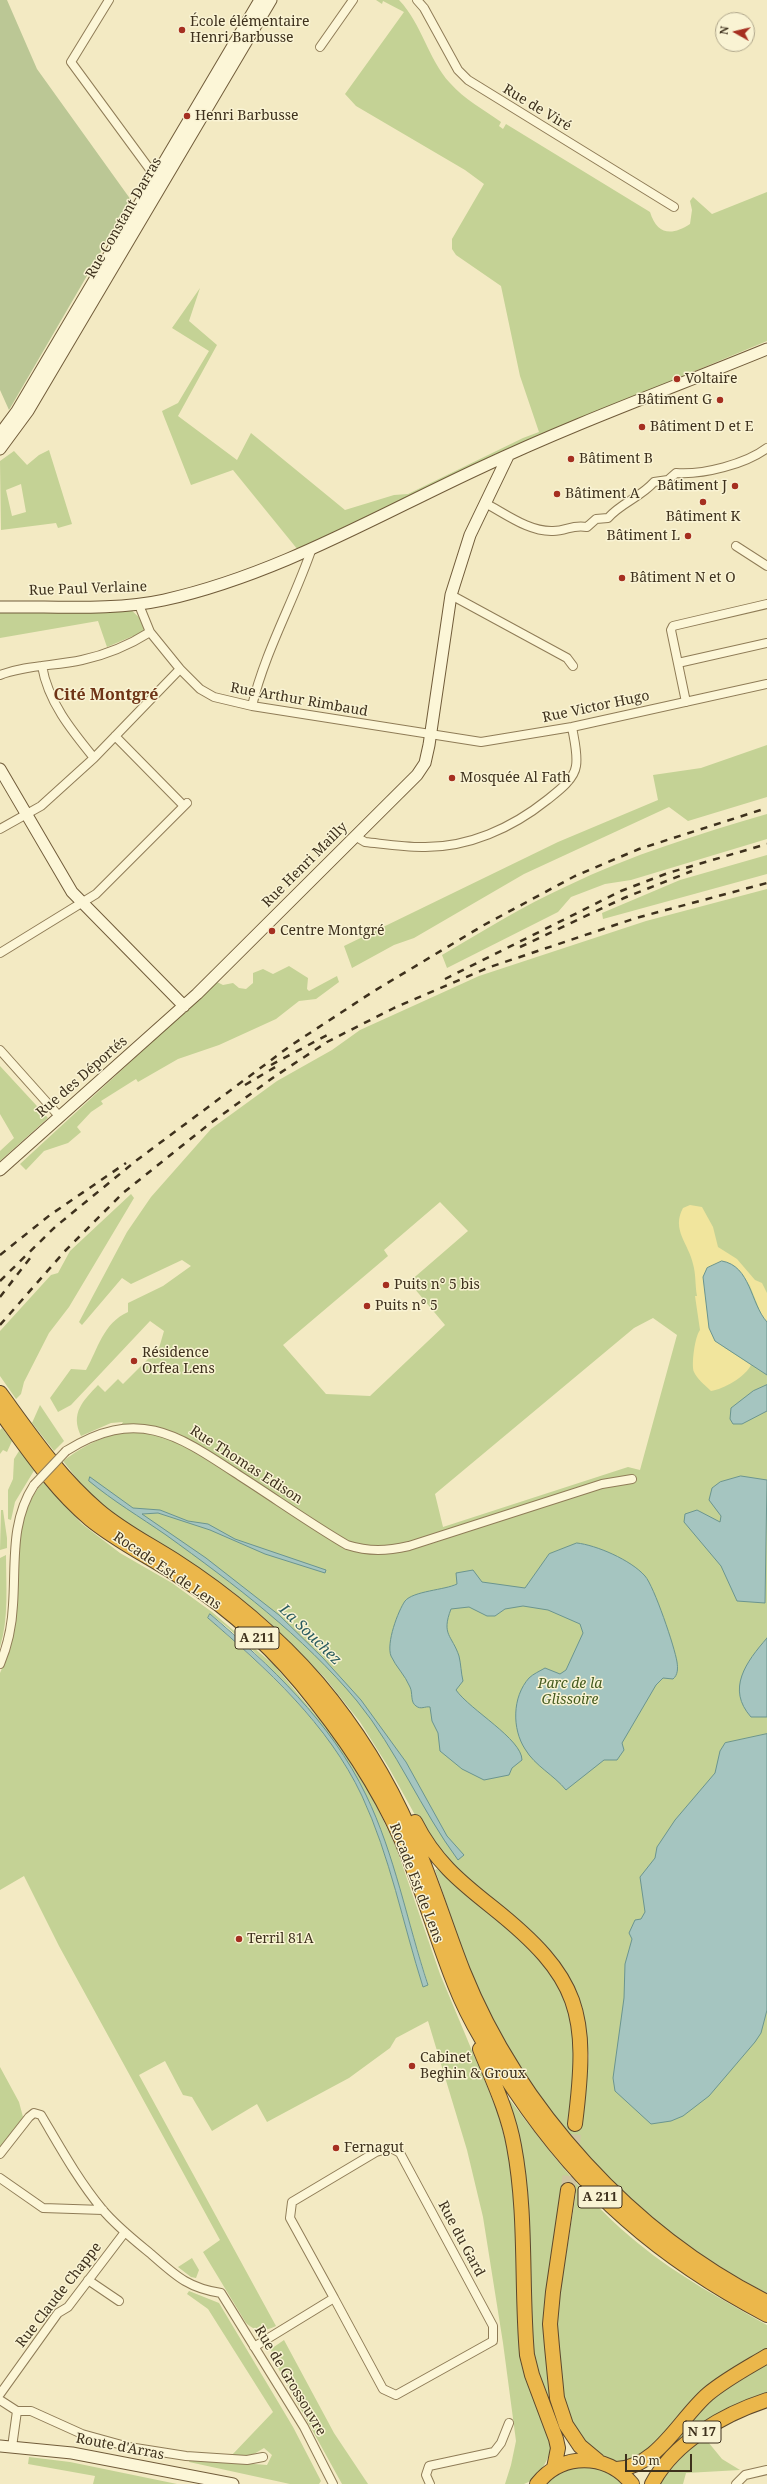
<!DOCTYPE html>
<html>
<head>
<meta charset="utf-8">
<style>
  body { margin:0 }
  #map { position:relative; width:767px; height:2484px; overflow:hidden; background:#f3eac3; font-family:"Noto Serif",serif }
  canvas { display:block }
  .north { position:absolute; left:715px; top:12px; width:40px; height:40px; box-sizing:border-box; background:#f9f3d3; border:1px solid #aea58a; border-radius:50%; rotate:278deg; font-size:11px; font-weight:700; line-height:16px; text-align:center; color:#3e311d }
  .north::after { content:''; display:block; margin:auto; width:14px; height:18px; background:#a52f20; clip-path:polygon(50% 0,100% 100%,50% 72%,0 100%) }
  .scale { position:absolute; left:625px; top:2454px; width:67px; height:18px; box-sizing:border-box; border:2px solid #3e311d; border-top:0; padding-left:5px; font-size:12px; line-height:14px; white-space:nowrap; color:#3e311d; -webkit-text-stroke:3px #f9f3d3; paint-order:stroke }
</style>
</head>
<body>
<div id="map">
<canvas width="767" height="2484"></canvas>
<div class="north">N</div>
<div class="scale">50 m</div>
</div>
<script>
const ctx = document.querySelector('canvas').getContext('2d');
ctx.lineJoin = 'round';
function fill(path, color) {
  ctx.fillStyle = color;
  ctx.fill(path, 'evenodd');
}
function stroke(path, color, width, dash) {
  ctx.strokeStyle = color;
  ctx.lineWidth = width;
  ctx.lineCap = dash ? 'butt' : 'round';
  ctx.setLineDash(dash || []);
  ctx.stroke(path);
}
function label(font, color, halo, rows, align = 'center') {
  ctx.font = font + ' "Noto Serif",serif';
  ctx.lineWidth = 3;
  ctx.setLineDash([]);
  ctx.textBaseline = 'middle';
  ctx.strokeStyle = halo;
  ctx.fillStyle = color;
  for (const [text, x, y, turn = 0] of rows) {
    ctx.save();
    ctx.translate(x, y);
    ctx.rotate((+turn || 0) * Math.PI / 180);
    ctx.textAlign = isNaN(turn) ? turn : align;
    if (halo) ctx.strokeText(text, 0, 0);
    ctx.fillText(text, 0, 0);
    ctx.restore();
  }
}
fill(new Path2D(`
  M376,0H399C422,24 428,59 450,83C464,99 484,110 501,122L499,126L503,129L506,124L650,212C657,235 672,236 690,224L692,210L690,201L693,197L712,214L767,192V341L541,435L298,550L233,470L191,485L163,414L162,411L178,403L209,351L172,328L200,288L189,321L217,345L178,416L237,460L251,433L345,510L394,495L408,494L523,438L539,432L520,376L501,286L456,255L452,249V239L484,184L465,170L356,106L345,94L404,12L383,1L382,4Z
  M49,450L72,524L58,528L56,523L1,530L0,461L14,451L27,465L39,455ZM21,484L26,512L12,516L6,490Z
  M129,608L142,620L146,631L135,638L133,636L107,647L98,621L0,638V611Z
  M767,745V797L688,821L669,807L524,874L414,938L394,945L352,968L344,946L558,842L658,800L653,775L701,768Z
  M767,814V839L631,880L605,884L571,897L558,912L447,968L442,955C483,931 523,906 567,886C631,855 699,834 767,814Z
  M767,855V874L603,919L602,913L680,880Z
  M767,889V2293C643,2230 537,2119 479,1992C461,1953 450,1910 435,1870L437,1869L534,1951C554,1974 576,2008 576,2041C576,2068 572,2096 570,2123L582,2124L589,2056L583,2009L573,1986L552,1957L464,1879L425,1833L389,1768L360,1722L325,1678L269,1622L233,1592L135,1530L107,1509L85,1489L63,1461C79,1449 95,1440 115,1434L123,1422L111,1423L81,1436C70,1413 83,1401 98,1385L105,1392L118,1379L123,1384L159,1348L164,1331L150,1321L71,1405L58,1412L50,1398L71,1369L86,1370C98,1349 103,1323 128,1312V1303L163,1286L191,1266L182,1260L131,1284L122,1278L82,1325L79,1322L127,1232L151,1197L211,1129L277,1081L332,1050L360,1030L479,976L646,921ZM440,1202L468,1231L409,1282L445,1325L370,1396L326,1394L283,1345L388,1256L384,1250ZM653,1318L677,1335L640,1470L628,1467L443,1527L435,1494L634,1328Z
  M289,966L308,978L307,989L309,991L337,976L339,982L316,999L299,1001L276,1019L219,1045L178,1059L138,1082L136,1079L101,1101L103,1104L91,1112L77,1127L81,1132L68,1143L44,1151L26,1170L20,1164L217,982L223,985L233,983L239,988L246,989L253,983V973L263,969L273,974Z
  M0,1066L48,1118L0,1161V1151L14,1138L0,1114Z
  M131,1194L134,1198L69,1307L49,1333L24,1382L21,1394L16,1399L0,1376V1331L51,1275L58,1273L70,1251Z
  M40,1405L64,1441L54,1451L32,1423Z
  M2,1428L12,1441L7,1452L3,1450L0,1454V1430Z
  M19,1451L35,1469L15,1502L11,1520L8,1519V1490L13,1479L14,1459Z
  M43,1482L82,1524L120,1553L172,1583L212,1612L274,1665L333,1736L371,1795L396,1847L440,1974L498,2113L508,2152L514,2193L520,2339L551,2448C548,2461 538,2480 524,2484C518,2484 510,2484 505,2484L511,2465L516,2441L503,2343L483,2217L467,2150L428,2021L396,2038L390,2048L349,2078L267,2122L257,2104L212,2131L192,2097L183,2095L165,2061L139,2075L276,2326C264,2332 256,2332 246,2323L203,2252L220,2240L59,1946L24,1876L0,1890V1673C10,1652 15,1631 17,1608C21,1565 12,1518 43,1482ZM210,1614C256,1648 291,1690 324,1735C343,1760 362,1784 374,1814C397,1869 409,1928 428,1984L423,1987C403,1924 390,1856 362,1796C328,1724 267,1670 208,1618Z
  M1,1510H3L7,1538V1548L0,1550Z
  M6,1555C6,1586 9,1618 0,1647V1558Z
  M0,2067L19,2102L23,2117L0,2148Z
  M510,2100C549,2151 589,2204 639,2244C678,2276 723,2300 767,2325V2352L639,2458L624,2463L612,2460L581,2444L563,2401L556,2318L576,2193L562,2188L550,2385L553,2409L548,2408L533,2364L507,2101Z
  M192,2258L199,2270L196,2278L191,2277L178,2267Z
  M189,2291L219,2303L293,2427L321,2481L319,2484H290L189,2462L190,2459L267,2465L272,2455L264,2448L249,2457L231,2456L273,2412L208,2309L187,2294Z
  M284,2340L334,2433L368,2484H342L273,2359L271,2349Z
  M767,2364V2393C728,2403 699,2426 670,2452L664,2447L719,2394Z
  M704,2437L722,2459L740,2470L686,2473L683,2484H657L694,2444Z
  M29,2457L70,2462L177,2484H93L95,2476L28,2464Z
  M593,2466L612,2474L624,2484H544L564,2469Z`), '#c4d295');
fill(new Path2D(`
  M690,1205L702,1207L713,1227L718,1247L737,1259L755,1280L762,1283L767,1293V1322L762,1316L750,1286L742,1275L707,1307C710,1346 723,1345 751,1365C745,1377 724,1389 711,1391C705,1385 697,1379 694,1372C691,1365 695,1336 700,1330L695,1296H697C695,1285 696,1274 693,1264C689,1244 671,1230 683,1208Z`), '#f1e59d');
fill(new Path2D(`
  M0,0H7L37,69L131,200L9,410L0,390Z`), '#bbc795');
const water = new Path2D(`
  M722,1261C751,1266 750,1303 767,1322V1375L715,1341L709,1328L703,1277L707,1268Z
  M767,1385V1411L742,1424H733L730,1419L731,1408L753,1391Z
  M741,1476L767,1480L765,1603L737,1601L721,1566L684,1522L685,1514L697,1510L720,1522L721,1516L709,1500L712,1488L720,1482Z
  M90,1477L133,1508L160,1510L188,1521L208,1524L235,1539L326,1570L325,1573L265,1554L210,1530L158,1513L142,1514L206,1558L279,1615L323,1658L361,1700L406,1762L447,1836L464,1855L458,1860C421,1810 397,1750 357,1701C303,1636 234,1584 166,1535C140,1517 113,1501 89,1481Z
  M577,1543C596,1545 631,1560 645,1576C654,1586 675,1648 677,1662C678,1668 678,1675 673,1679L663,1678L656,1685L622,1743L624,1750L617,1760H604L566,1790C554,1775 535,1766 525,1749C512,1729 512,1697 529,1678C533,1674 540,1671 545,1668L560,1674L566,1670L583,1633L580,1624L548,1610L523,1606L505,1609L495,1616H487L469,1607L451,1609C441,1635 452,1635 459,1656C461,1664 461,1673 463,1681L456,1690C470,1710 522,1739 522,1760L512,1768L509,1775L484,1780L462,1769L440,1751L438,1733L432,1721L430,1707C425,1706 421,1710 416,1706C410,1702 413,1693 410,1687C405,1675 396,1667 391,1656C386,1643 398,1611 405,1601C413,1591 445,1590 457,1584L456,1573L473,1570L482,1582L525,1588L549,1554Z
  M210,1614C270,1665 331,1722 366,1795C395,1855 407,1922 428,1985L423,1987C403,1924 390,1856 362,1796C328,1724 267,1669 208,1618Z
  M767,1638V1717H751C726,1689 746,1662 767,1638Z
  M767,1734V2010L761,2033L755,2042L709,2096L683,2116L671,2121L651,2124L615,2091L613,2078L624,1998L625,1964L632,1939L629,1933L635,1920L641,1919L645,1912L640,1877L655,1858L657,1847L675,1820L715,1773L720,1751L725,1743Z`);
fill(water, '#a5c5c0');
stroke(water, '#6b958f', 1);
stroke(new Path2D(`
  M568,2190L575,2124`), '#cfc5a2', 14, [14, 7]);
const street = new Path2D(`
  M109,0L71,62L151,171L161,176
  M417,0L424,8L458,70L468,80L674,207
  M320,47L353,0
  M485,503C506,514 529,532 553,531C567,531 572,524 587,527L596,519L608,518C621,503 641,497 654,482L668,480L676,473C703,475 746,464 767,448
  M736,546L767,566
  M451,595L567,658L573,666
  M139,605L150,632L180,669L200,689L214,697L252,706L481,742L572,727L767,684
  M678,663L767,643
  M42,666C48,702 72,731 94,758
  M0,675C26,665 55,666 82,660C105,655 131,644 150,632
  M686,702L671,630L673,626L767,604
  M252,706C265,651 294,601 312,548
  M115,736L183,805
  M0,829L41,806L94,758L180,669
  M355,836L365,842C384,844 403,847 422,847C468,848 512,828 547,800C557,792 574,780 576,766C578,754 574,739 572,727
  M0,953L96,894L187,803
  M0,1050L59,1116
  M66,1451C138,1406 178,1435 240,1476C276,1499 311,1524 347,1545C369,1552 387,1551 409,1546L602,1484L632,1479
  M0,1664C8,1645 12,1625 13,1605C16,1563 10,1522 34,1485
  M0,2154L29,2117L34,2113L41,2115C60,2147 78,2180 102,2209C116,2226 134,2240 151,2254C176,2276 188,2288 221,2293L304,2427L333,2484
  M0,2178L43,2208L103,2210
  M88,2280L119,2301
  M254,2347L334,2298L383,2389L396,2395L493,2341V2326L400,2153L391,2148L376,2152L292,2202L290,2218L334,2298
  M0,2394L58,2313L68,2307L125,2232
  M0,2400L17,2411H31L82,2434L129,2447L186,2456L247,2460L263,2457
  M12,2447L17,2411
  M430,2484L426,2475L429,2466L494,2452L501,2443L509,2423
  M736,2484L745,2475L767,2470`);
const secondary = new Path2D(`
  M0,434L17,411L260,0
  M0,449L28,411L271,0
  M0,607C52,606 114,611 164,600C277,575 378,515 482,467C575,423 672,388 767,349
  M0,769L72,892L184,1006
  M0,1170L197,994L417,775L425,763L429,745L451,595L470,535L508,456
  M0,2446L72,2453L233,2484`);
const highway = new Path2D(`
  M0,1393C30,1434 59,1477 98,1510C121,1530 149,1544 174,1560C227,1594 277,1636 318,1683C356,1728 388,1780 411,1833C431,1878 445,1925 463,1971C519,2110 632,2234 767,2302
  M0,1411C27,1448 54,1489 90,1519C118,1542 152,1558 182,1578C233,1611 279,1654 316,1702C354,1750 387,1801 409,1858C426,1900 438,1943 455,1985C470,2023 492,2057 515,2091C583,2192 660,2259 767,2315
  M415,1822C434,1860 459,1881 492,1907C581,1978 589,2013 575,2124
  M480,2049C493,2081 508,2112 514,2146C527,2215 521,2286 527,2355L532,2375L556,2439L558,2448L554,2468
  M568,2190L553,2292L550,2324L552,2347L557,2398L566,2425L580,2446L598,2461
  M616,2469C657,2468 680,2418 708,2394C726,2379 747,2368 767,2356
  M537,2484C562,2452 607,2453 632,2484
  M652,2484C674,2442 724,2414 767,2400`);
stroke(street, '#8f7c57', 10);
stroke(secondary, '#715c3a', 13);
stroke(highway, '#5d482c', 16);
stroke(street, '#fcf6d7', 8);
stroke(secondary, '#fcf6d7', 11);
stroke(highway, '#ebb74b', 14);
stroke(new Path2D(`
  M520,947L624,898L692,871
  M445,979L621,891L668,873L767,844
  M271,1065L331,1033
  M245,1085L277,1066
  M0,1255L50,1215L126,1163
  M0,1281L55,1227L137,1160L290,1046L374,991L484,925L575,876L639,849L767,808
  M0,1297L34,1253
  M0,1325L65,1251L123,1193L208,1125L274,1077L327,1042L394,1008L490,967L636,918L767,883`), '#3e311d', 2.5, [7, 7]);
const streetBridge = new Path2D(`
  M34,1485L66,1451`);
stroke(streetBridge, '#8f7c57', 10, []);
stroke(streetBridge, '#fcf6d7', 8);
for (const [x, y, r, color] of [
  [182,30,4,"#a52f20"],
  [187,116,4,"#a52f20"],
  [677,379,4,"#a52f20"],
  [720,400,4,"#a52f20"],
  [642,427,4,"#a52f20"],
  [571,459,4,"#a52f20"],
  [735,486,4,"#a52f20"],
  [557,494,4,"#a52f20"],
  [703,502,4,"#a52f20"],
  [688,536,4,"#a52f20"],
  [622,578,4,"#a52f20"],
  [452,778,4,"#a52f20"],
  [272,931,4,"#a52f20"],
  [386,1285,4,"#a52f20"],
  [367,1306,4,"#a52f20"],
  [134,1361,4,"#a52f20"],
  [239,1939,4,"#a52f20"],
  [412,2066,4,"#a52f20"],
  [336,2148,4,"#a52f20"]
]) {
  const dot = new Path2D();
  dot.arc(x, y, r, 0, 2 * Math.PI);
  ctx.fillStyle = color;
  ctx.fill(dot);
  stroke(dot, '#f9f3d3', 1.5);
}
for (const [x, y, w] of [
  [257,1638,44],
  [600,2197,44],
  [702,2432,38]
]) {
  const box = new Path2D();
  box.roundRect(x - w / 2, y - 11, w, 22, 3);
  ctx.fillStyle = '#f9f3d3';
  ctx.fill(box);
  stroke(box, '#3e311d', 1);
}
label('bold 13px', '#3e311d', null, [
  ["A 211",257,1638],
  ["A 211",600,2197],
  ["N 17",702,2432]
]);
label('14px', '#3e311d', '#f9f3d3', [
  ["École élémentaire",190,22],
  ["Henri Barbusse",190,38],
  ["Henri Barbusse",195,116],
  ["Voltaire",685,379],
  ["Bâtiment G",712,400,"right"],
  ["Bâtiment D et E",650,427],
  ["Bâtiment B",579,459],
  ["Bâtiment J",727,486,"right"],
  ["Bâtiment A",565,494],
  ["Bâtiment K",703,517,"center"],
  ["Bâtiment L",680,536,"right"],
  ["Bâtiment N et O",630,578],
  ["Mosquée Al Fath",460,778],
  ["Centre Montgré",280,931],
  ["Puits n° 5 bis",394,1285],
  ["Puits n° 5",375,1306],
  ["Résidence",142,1353],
  ["Orfea Lens",142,1369],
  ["Terril 81A",247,1939],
  ["Cabinet",420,2058],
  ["Beghin & Groux",420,2074],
  ["Fernagut",344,2148]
], 'left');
label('14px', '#3e311d', '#f9f3d3', [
  ["Rue de Viré",537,108,31],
  ["Rue Constant Darras",124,218,-60],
  ["Rue Paul Verlaine",88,589,-2],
  ["Rue Arthur Rimbaud",299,700,10],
  ["Rue Victor Hugo",596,707,-12],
  ["Rue Henri Mailly",305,865,-45],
  ["Rue des Déportés",82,1077,-41],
  ["Rue Thomas Edison",246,1465,33],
  ["Rocade Est de Lens",167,1571,34],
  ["Rocade Est de Lens",416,1883,69],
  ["Rue du Gard",461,2239,62],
  ["Rue Claude Chappe",59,2295,-52],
  ["Rue de Grossouvre",290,2381,59],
  ["Route d'Arras",120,2447,11]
]);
label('italic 14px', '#465c21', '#f9f3d3', [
  ["Parc de la",570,1684],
  ["Glissoire",570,1700]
]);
label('italic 15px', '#2a5c5f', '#f9f3d3', [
  ["La Souchez",310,1635,44]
]);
label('bold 16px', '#6f3417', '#f9f3d3', [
  ["Cité Montgré",106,695]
]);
</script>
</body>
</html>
